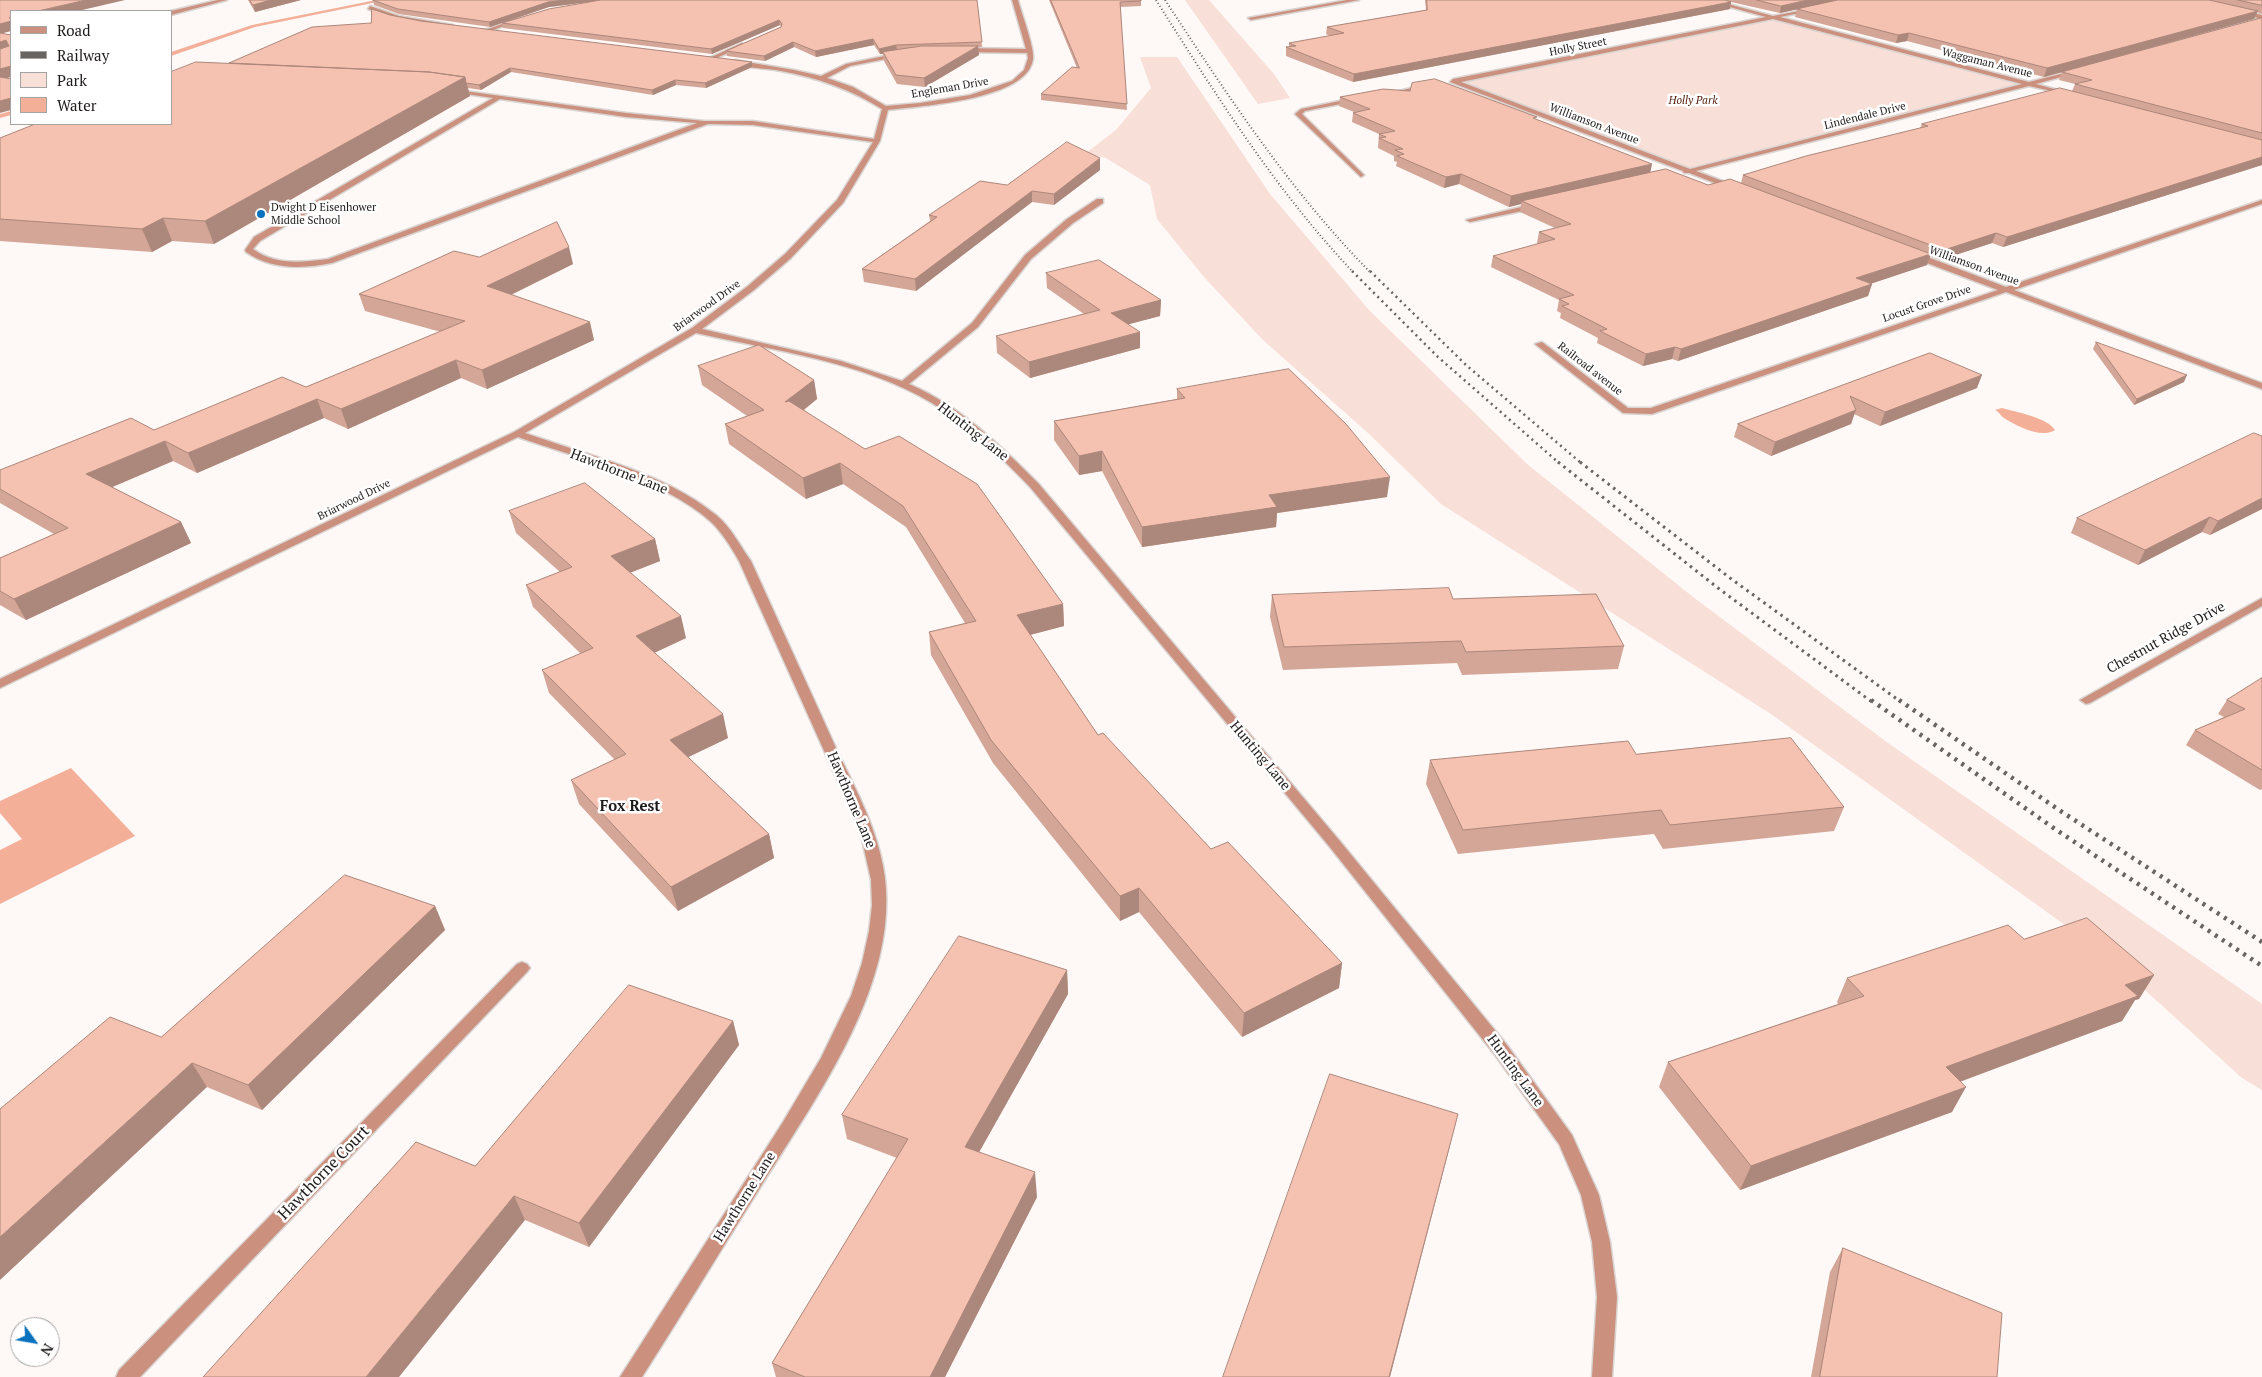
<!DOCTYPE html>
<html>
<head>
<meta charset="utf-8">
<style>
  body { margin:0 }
  #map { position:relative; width:2262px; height:1377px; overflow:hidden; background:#fef8f6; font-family:"PT Serif",serif }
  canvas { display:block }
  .legend { position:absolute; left:10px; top:10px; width:162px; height:115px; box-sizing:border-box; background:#fff; border:1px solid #a5a4a3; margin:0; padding:6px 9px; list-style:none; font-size:15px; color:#1e1b1a }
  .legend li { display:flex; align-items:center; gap:10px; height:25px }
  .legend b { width:25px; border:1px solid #a5a4a3 }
  .north { position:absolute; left:10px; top:1317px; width:50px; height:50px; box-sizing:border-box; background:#fff; border:1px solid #a5a4a3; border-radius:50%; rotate:122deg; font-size:14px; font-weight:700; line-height:20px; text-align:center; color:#1e1b1a }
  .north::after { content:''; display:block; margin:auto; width:18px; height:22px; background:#0971bd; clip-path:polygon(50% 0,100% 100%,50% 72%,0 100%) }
</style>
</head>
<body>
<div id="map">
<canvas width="2262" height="1377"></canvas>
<ul class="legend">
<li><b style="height:6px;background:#cb917e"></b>Road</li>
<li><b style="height:6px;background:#676462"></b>Railway</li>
<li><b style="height:14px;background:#f8dfd7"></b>Park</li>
<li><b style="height:14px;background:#f4af99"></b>Water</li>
</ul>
<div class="north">N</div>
</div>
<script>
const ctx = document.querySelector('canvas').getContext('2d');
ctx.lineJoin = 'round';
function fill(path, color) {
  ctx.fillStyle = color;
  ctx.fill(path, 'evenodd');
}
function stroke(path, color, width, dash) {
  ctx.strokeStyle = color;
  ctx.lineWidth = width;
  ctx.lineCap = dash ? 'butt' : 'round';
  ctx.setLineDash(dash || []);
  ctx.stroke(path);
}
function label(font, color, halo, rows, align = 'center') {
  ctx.font = font + ' "PT Serif",serif';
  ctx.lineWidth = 5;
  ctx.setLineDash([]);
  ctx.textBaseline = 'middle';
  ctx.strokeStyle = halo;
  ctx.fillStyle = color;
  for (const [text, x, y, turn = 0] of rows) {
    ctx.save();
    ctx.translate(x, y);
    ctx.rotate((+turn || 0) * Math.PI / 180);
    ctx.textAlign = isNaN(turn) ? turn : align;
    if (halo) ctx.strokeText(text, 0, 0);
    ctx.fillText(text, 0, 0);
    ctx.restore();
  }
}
fill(new Path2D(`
  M1185,0H1209L1274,74L1290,98L1258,104Z
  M1775,18L2027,84L1688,171L1453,81Z
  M1140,57H1177L1270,194L1369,310L1527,464L1693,597L1888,743L2262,1004V1090L2242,1078L2104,953L1771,714L1441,504L1367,432L1263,340L1204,277L1157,219L1150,185L1106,158L1086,153L1116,130L1151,88Z`), '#f8dfd7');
fill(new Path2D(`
  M2002,408C2015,412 2047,417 2055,430C2041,439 2017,426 2004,418C2000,415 2000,413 1995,410Z
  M71,768L135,836L0,904V850L22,839L0,813V801Z`), '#f4af99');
fill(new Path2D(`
  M376,0H387L255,27L171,56V52L252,25Z
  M11,111V115L0,118V114Z`), '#f4af99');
const minor = new Path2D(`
  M218,0H227L171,15V11Z
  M1012,0H1018C1021,12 1035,49 1033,59C1028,100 920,106 888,110L880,141L843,203L791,258L754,290L702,329L841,361L902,381L972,323L1025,255L1067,219L1097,199H1103V203L1073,223L1031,259L978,327L909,384C960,406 999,444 1038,483L1339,840L1507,1045L1572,1135L1599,1195L1610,1242L1617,1297L1612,1377H1592L1597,1297L1592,1242L1581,1195L1559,1144L1495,1055L1329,846L1030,487C1000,456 969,426 932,403C862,361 775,351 696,333L525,433C587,455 665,473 716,515C731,527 740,546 751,561C779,623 808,686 836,748C854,786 875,824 883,866C905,979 814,1100 758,1191C719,1253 681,1316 642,1377H620L783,1122L821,1058L851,996L862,963L869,931L872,905L871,880L860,831L739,561C731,547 722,532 710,521C663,479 577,458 518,437L0,688V679L514,432L692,328L748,286L785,254L837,200L873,142L753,125L708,124L332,263C303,269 271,270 246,252L245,250L254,237L493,98L452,92L450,89L626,113L704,121H753L874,139L882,109C850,89 818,78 781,71C767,68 745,69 732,62L735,60L794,70L821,76L846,64L899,53L901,56L850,66L827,78L853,87L886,106L920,103L970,95L1012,81L1024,70L1028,58L1027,53L961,52L958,50L961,48L1026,49ZM500,99L626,117L697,123L328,259C302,262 276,266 253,249L260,241Z
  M1347,0H1359L1251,20L1248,18Z
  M1704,0H1713L1773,16L1815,8V10L1780,17L2029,82L2076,70L2079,72L2036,84L2069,93V95L2029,86L1696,171L1736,186V190H1733L1689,173H1684L1683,171L1450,82L1453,79L1766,17ZM1773,19L2022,84L1690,169L1461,82Z
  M370,6L399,16L453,25L450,27L398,19L368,9Z
  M2239,10L2262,15V19L2237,13Z
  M516,19L521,20L490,31L485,30Z
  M742,43L744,46L714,59L709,58Z
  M1428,84L1430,87L1389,96L1386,94Z
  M1354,98L1356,101L1305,111L1302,114L1363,174L1364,175L1361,177L1295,114L1301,109Z
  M2262,200V204L2014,290L2262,383V389L2006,292L1652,414L1623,413L1535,344L1542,342L1628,408H1651L1998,290L1911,257V253H1917L2006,287Z
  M1538,203H1541V207L1470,222L1466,220Z
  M2262,598V606L2090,703L2086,704L2080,700Z
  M522,962L527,964L530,968L527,972L140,1377H116L119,1370L517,964Z`);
stroke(minor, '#dad5d3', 3);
fill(minor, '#cb917e');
stroke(new Path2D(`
  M1156,0C1216,95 1276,191 1354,273
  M1165,0C1228,96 1290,191 1371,273`), '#676462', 2, [1, 2.5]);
stroke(new Path2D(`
  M1352,271L1438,357L1559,463
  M1370,271L1466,365L1581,463`), '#676462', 2.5, [2, 4]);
stroke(new Path2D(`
  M1558,462L1718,588L1872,702
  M1580,462L1730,578L1901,702`), '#676462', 3, [2.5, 4.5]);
stroke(new Path2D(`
  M1871,700L2055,829L2262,966
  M1899,700L2059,810L2262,942`), '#676462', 4.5, [3, 5.5]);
fill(new Path2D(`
  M248,0H301L255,12Z
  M373,0H977L982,47H978L979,55L925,87L897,84L884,61L883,54H880L874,45L816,57L794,47L765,61L727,56L726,51L781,27L780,25L712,54L503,28L502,23L590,2L549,7L490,27L399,14L374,5Z
  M1049,0H1141V6L1120,7L1127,110L1041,100V94L1077,68Z
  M1425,0H2262V14L2257,12L2254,19L2044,77L1907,41L1896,43L1795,17L1797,9L1780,13L1731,2L1730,9L1353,82L1286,56V47H1289V43L1330,36L1326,34L1327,27L1426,10Z
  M390,15L421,21L752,67L706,88L676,85L653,95L511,72L481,90L468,88L470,96L214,244L172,241L152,252L0,241V138L229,63L371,23Z
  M2262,18V165L2003,247L1992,243L1940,260L1930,256L1927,265L1870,284H1872L1868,296L1678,361L1672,359L1643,366L1597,343L1598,338L1560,318L1561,313L1557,311L1559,300L1491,267L1493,256L1539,244L1537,243L1539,232L1555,228L1520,212L1521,204L1509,207L1459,184L1444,188L1396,166L1397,162L1394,161V156L1378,148L1379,134L1352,122L1353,113L1354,112L1339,106L1340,97L1537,120L1650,173L1708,185L1741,183L1743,175L1920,128L1922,124L2072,91L2075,84L2059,80L2062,72Z
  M1100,170L1054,205L1032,202L916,291L864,282L862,269L930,221L929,215L1007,185Z
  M479,257L573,264L511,295L594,340L487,389L461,378L348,429L324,418L197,473L173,461L112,487L181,522L191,543L26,620L0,605V558L54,534L0,503V470L154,430L306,387L441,332L365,311L359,294Z
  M1046,273L1161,300L1160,316L1128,324L1140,348L1030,378L997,353L996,336L1084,314L1047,288Z
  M2096,342L2184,382L2134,405L2093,349Z
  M1930,353L1977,388L1880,426L1854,414L1851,424L1771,456L1734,437L1738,424Z
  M698,366L814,380L817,399L804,410L1063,604L1064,626L1030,635L1098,735L1211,849L1342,963L1339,988L1242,1037L1139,912L1120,921L993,763L931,655L929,632L965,623L906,527L843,484L806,499L729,444L725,424L747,416L702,385Z
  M1177,389L1387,497L1277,513L1276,527L1142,547L1102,471L1079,475L1054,440V421L1177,399Z
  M2262,509L2210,535L2202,532L2138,565L2071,533L2077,518Z
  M509,511L655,539L660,561L630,573L686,638L654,653L728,738L688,757L769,834L774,858L678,911L579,804L571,780L615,760L549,693L542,670L581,654L533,607L526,585L560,572L516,533Z
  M1272,595L1453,599L1624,646L1618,669L1462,675L1457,663L1283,670L1270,617Z
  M2262,678V789L2260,790L2186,745L2195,730L2224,717L2218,714L2227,700Z
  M1636,754L1844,807L1834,831L1663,849L1654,834L1458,854L1426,784L1430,760Z
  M435,906L445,930L262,1110L207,1087L161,1037Z
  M2024,939L2154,975L2139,999L2135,1000L2122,1021L1960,1081L1952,1112L1740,1190L1659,1087L1668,1062L1838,1004L1837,1002L1847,978Z
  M1067,970L1068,994L979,1152L1037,1197L945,1377H776L772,1363L897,1158L847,1139L842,1115Z
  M733,1021L739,1045L589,1247L525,1220L475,1166Z
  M1843,1248L1997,1377H1811L1830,1272Z`), '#d3a697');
fill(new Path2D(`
  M86,0H125L78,11H38Z
  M271,0H301L255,12L253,5Z
  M565,0H604L549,7L490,27L489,22L548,2Z
  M1808,0H1841L1780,13L1781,6Z
  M1731,2L1730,9L1353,82L1354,74Z
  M2258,11L2254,19L2044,77L2047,68Z
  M11,17V31L0,34V24L9,18Z
  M779,20L780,25L712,54L711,49Z
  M1909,33L1907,41L1896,43L1898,35Z
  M873,39L874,45L816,57L815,51Z
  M6,40L11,49L0,52V42Z
  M793,42L794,47L765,61L764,56Z
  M896,45L897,50L883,52V54H880L879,49Z
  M978,46L979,55L925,87L924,78Z
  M752,62V67L706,88L705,83Z
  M11,66V77L0,80V69Z
  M510,68L511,72L481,90L479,85Z
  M465,77L470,96L214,244L205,221Z
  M675,80L676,85L653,95L652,90Z
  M11,98V110L0,113V101Z
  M2262,157V165L2003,247L2007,237Z
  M1100,158V170L1054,205V194Z
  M1652,164L1650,174L1522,201L1521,204L1509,207L1511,196Z
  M1461,174L1459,184L1444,188L1446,177Z
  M1032,191V202L916,291L915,279Z
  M163,218L172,241L152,252L142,229Z
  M1996,233L1992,243L1940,260L1944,250Z
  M569,247L573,264L492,304L487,286Z
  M1931,254L1927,265L1852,290L1856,278Z
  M1872,284L1868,296L1678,361L1681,349Z
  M1161,300L1160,316L1111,329V313Z
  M590,322L594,340L487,389L482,370Z
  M1140,332V348L1030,378L1029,362Z
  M1675,347L1672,359L1643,366L1646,354Z
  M456,360L461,378L348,429L341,409Z
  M1982,375L1977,388L1880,426L1885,412Z
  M2187,375L2184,382L2134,405L2137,399Z
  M814,380L817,399L788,422L785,402Z
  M317,399L324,418L197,473L188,453Z
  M1856,410L1851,424L1771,456L1775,442Z
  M165,441L173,461L96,494L86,474Z
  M1102,451V471L1079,475V456Z
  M840,463L843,484L806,499L803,478Z
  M1390,477L1387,497L1277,513L1276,527L1142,547V527L1269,495Z
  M2262,498V509L2210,535L2218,521Z
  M2210,517L2202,532L2138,565L2145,550Z
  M181,522L191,543L26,620L14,599Z
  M655,539L660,561L616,578L611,556Z
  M1063,604L1064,626L1018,638L1017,615Z
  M681,616L686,638L641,659L636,636Z
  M723,714L728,738L676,763L670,740Z
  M769,834L774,858L678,911L671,887Z
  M1139,888V912L1120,921V896Z
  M435,906L445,930L262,1110L248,1085Z
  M1342,963L1339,988L1242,1037L1244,1013Z
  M1067,970L1068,994L968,1172L965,1147Z
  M2154,975L2139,999L2135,1000L2122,1021L1933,1092L1946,1067L2125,985Z
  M733,1021L739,1045L589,1247L579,1223Z
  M192,1063L207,1087L0,1280V1237Z
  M1966,1087L1952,1112L1740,1190L1751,1166Z
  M1458,1114L1452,1138L1390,1377H1389Z
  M1035,1172L1037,1197L945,1377H930Z
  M514,1196L525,1220L399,1377H366Z`), '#ac877b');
const building = new Path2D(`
  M0,0H86L38,11H11V17L9,18H11V21L0,24Z
  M250,0H271L253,5Z
  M373,0H565L548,2L489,22L398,9Z
  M601,0H977L982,42L896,45L879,49L873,39L815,51L793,42L764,56L726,51L781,27L782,24L779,20L711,49L502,23L549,9Z
  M1051,0H1141V1L1120,2L1127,104L1041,94L1072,67L1079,68Z
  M1427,0H1725L1731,2L1354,74L1286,47L1296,46L1289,43L1344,33L1327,27L1427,10Z
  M1757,0H1808L1781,6Z
  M1838,0H2209L2258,11L2047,68L1909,33L1898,35L1797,9Z
  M2238,0H2262V5Z
  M372,9L390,15L421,21L752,62L705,83L675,80L652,90L510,68L479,85L466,83L465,77L429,72L229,63L312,27L371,23Z
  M2262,18V133L2075,84L2092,80L2062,72Z
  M0,33L11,35V66L0,69V49L9,46L6,40L0,42Z
  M922,46H978L924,78L896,75L883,52Z
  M196,62L429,72L465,77L205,221L163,218L142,229L0,219V138L35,124H171V72Z
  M0,77L11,79V98L0,101Z
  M1435,79L1537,117L1533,118L1652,164L1511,196L1461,174L1446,177L1397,156L1404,154L1395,150L1403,149L1379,138L1386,137L1379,134L1395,131L1353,113L1370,109L1340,97L1383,89L1410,91L1412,83Z
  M2060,88L2262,140V157L2007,237L1996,233L1944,250L1743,175L1806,156L1928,126L1922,124Z
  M1067,142L1100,158L1054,194L1032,191L915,279L862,269L937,217L929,215L980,181L1007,185Z
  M1666,169L1708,185L1730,179L1931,254L1856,278L1872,284L1681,349L1675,347L1646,354L1600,331L1607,329L1562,306L1569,304L1559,299L1574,295L1493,256L1555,239L1539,232L1571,224L1522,201Z
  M557,222L569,247L487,286L590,322L482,370L456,360L341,409L317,399L188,453L165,441L86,474L181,522L14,599L0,591V558L68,528L0,489V470L131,418L154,430L282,377L306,387L465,321L359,294L454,251L479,257Z
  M1099,260L1161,300L1111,313L1140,332L1029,362L996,336L1100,310L1046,273Z
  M2096,342L2187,375L2137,399Z
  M759,345L814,380L785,402L789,401L865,449L899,436L977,484L1063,604L1017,615L1098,735L1103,733L1211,849L1228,842L1342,963L1244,1013L1139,888L1120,896L991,740L929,632L976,621L903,506L840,463L803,478L725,424L764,410L698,366Z
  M1930,353L1982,375L1885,412L1850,396L1856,410L1775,442L1738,424Z
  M1289,369L1346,424L1390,477L1269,495L1277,507L1142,527L1102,451L1079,456L1054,421L1185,398L1177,389Z
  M2254,433L2262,436V498L2218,521L2210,517L2145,550L2077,518Z
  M585,483L655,539L611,556L681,616L636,636L723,714L670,740L769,834L671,887L571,780L626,754L542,670L593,648L526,585L572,567L509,511Z
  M1449,588L1453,599L1596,594L1624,646L1466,652L1461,641L1284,647L1272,595Z
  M2262,678V770L2195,730L2245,709L2227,700Z
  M1791,738L1844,807L1670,825L1661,810L1463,830L1430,760L1628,741L1636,754Z
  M345,875L435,906L248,1085L192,1063L0,1237V1109L110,1017L161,1037Z
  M2087,918L2154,975L2125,985L2138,996L1946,1067L1966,1087L1751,1166L1668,1062L1864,996L1847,978L2008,925L2024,939Z
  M959,936L1067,970L965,1147L1035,1172L930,1377H805L772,1363L908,1139L842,1115Z
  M629,985L733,1021L579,1223L514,1196L366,1377H203L416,1142L475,1166Z
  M1330,1074L1458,1114L1389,1377H1223Z
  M1843,1248L2002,1313L1997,1377H1820Z`);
fill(building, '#f5c1b0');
stroke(building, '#ac877b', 1);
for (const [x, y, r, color] of [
  [261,214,5,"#0971bd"]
]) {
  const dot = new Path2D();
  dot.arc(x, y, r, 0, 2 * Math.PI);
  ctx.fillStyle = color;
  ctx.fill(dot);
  stroke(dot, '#fff', 2);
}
label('11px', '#1e1b1a', '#fff', [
  ["Holly Street",1578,47,-11],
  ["Waggaman Avenue",1987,63,14],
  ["Engleman Drive",950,88,-10],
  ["Lindendale Drive",1865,116,-14],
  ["Williamson Avenue",1594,124,21],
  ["Williamson Avenue",1974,266,20],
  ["Locust Grove Drive",1927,304,-19],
  ["Briarwood Drive",707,306,-36],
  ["Railroad avenue",1590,369,38],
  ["Briarwood Drive",354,500,-26]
]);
label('italic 11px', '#521e0c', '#fff', [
  ["Holly Park",1693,101]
]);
label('11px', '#1e1b1a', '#fff', [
  ["Dwight D Eisenhower",271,208],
  ["Middle School",271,221]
], 'left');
label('14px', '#1e1b1a', '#fff', [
  ["Hunting Lane",973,432,38],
  ["Hawthorne Lane",619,472,21],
  ["Chestnut Ridge Drive",2166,638,-29],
  ["Hunting Lane",1260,756,50],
  ["Hawthorne Lane",851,800,67],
  ["Hunting Lane",1515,1071,54],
  ["Hawthorne Lane",745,1197,-58]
]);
label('bold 15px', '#1e1b1a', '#fff', [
  ["Fox Rest",630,807]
]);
label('16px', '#1e1b1a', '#fff', [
  ["Hawthorne Court",324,1173,-46]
]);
</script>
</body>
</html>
